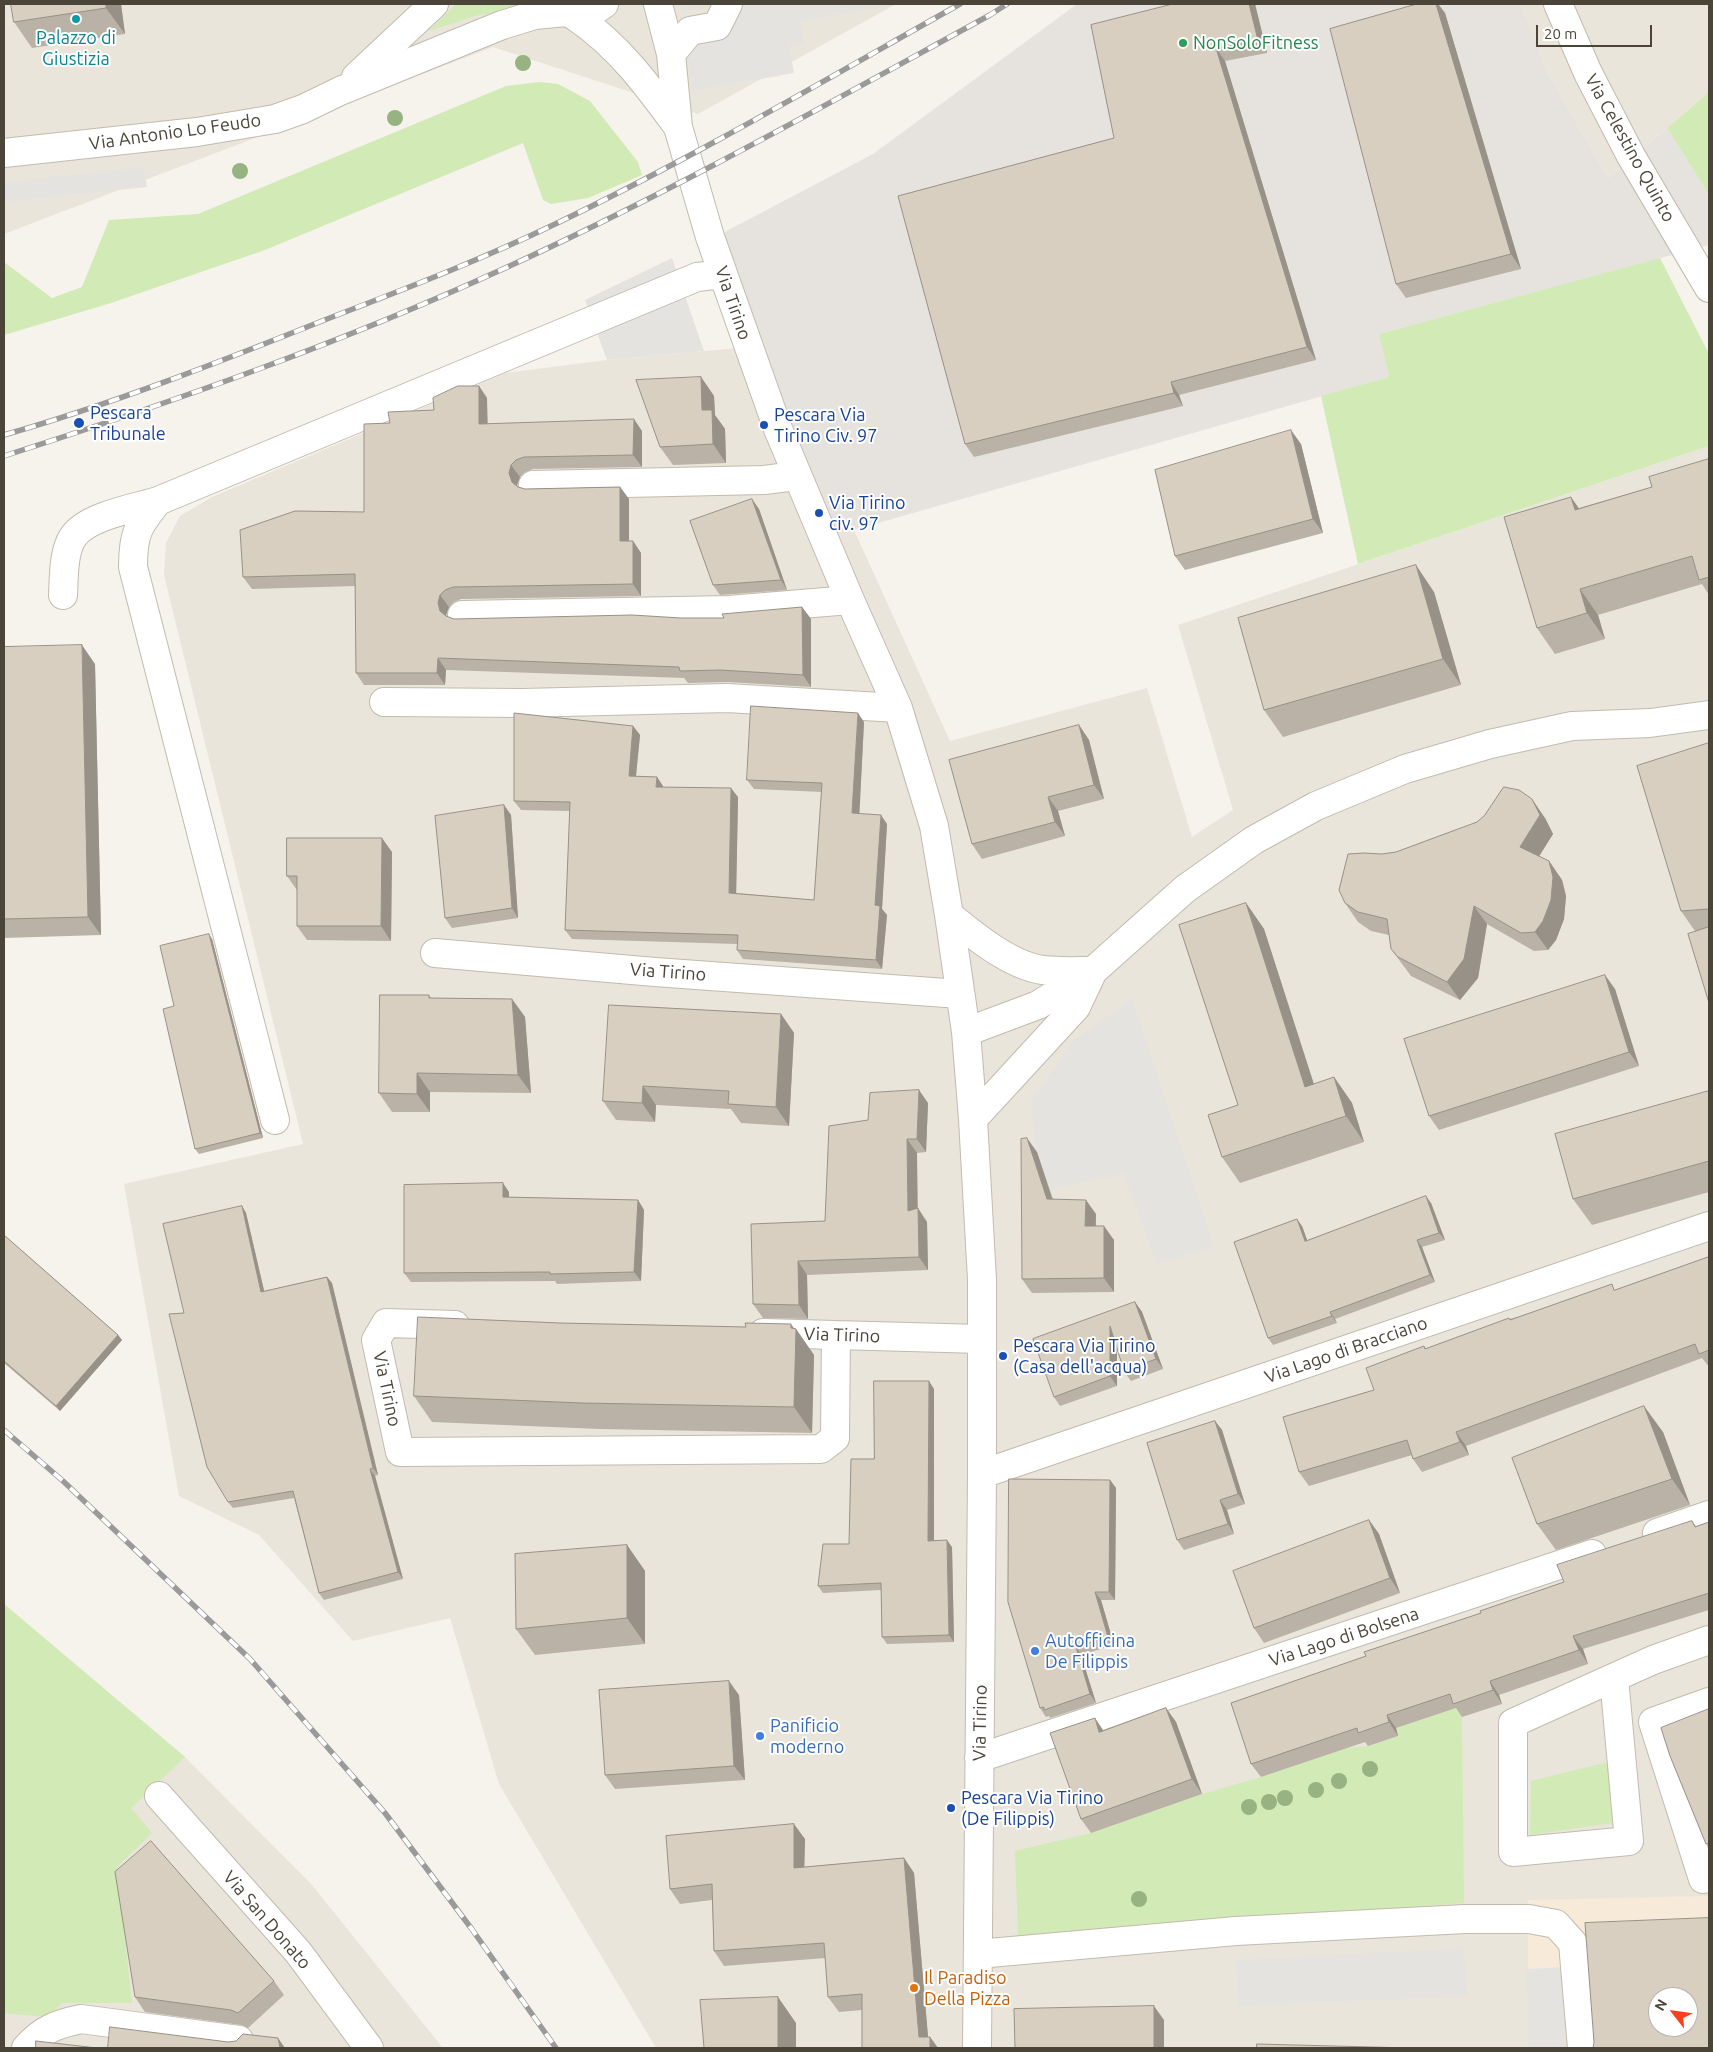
<!DOCTYPE html>
<html>
<head>
<meta charset="utf-8">
<style>
  body { margin:0 }
  #map { position:relative; width:1713px; height:2052px; overflow:hidden; background:#f6f3ec; font-family:Ubuntu,sans-serif }
  canvas { display:block }
  .frame { position:absolute; inset:0; border:5px solid #4b4439; pointer-events:none }
  .north { position:absolute; left:1648px; top:1987px; width:50px; height:50px; box-sizing:border-box; background:#fff; border:1px solid #b7b4b0; border-radius:50%; rotate:300deg; font-size:14px; font-weight:700; line-height:20px; text-align:center; color:#4b4439 }
  .north::after { content:''; display:block; margin:auto; width:18px; height:22px; background:#fc3f1d; clip-path:polygon(50% 0,100% 100%,50% 72%,0 100%) }
  .scale { position:absolute; left:1536px; top:25px; width:116px; height:22px; box-sizing:border-box; border:2px solid #4b4439; border-top:0; padding-left:6px; font-size:15px; line-height:18px; white-space:nowrap; color:#4b4439; -webkit-text-stroke:4px #fff; paint-order:stroke }
</style>
</head>
<body>
<div id="map">
<canvas width="1713" height="2052"></canvas>
<div class="frame"></div>
<div class="north">N</div>
<div class="scale">20 m</div>
</div>
<script>
const ctx = document.querySelector('canvas').getContext('2d');
ctx.lineJoin = 'round';
function fill(path, color) {
  ctx.fillStyle = color;
  ctx.fill(path, 'evenodd');
}
function stroke(path, color, width, dash) {
  ctx.strokeStyle = color;
  ctx.lineWidth = width;
  ctx.lineCap = dash ? 'butt' : 'round';
  ctx.setLineDash(dash || []);
  ctx.stroke(path);
}
function label(font, color, halo, rows, align = 'center') {
  ctx.font = font + ' Ubuntu,sans-serif';
  ctx.lineWidth = 4;
  ctx.setLineDash([]);
  ctx.textBaseline = 'middle';
  ctx.strokeStyle = halo;
  ctx.fillStyle = color;
  for (const [text, x, y, turn = 0] of rows) {
    ctx.save();
    ctx.translate(x, y);
    ctx.rotate((+turn || 0) * Math.PI / 180);
    ctx.textAlign = isNaN(turn) ? turn : align;
    if (halo) ctx.strokeText(text, 0, 0);
    ctx.fillText(text, 0, 0);
    ctx.restore();
  }
}
fill(new Path2D(`
  M4,4H896L698,114L493,47L4,234Z
  M1521,4H1709V92L1608,178L1547,71Z
  M759,346L836,535L854,530L950,741L1147,688L1192,837L1233,810L1178,625L1709,446V2048H656L499,1784L450,1618L353,1641L259,1535L179,1496L124,1184L303,1144L164,575L166,543L180,516L212,497L505,373L607,360ZM1658,1997H1688V2027H1658Z
  M4,1604L185,1757L312,1885L443,2048H4Z`), '#eae5da');
fill(new Path2D(`
  M1709,1896V2048H1528V1900ZM1658,1997H1688V2027H1658Z`), '#f7ead8');
fill(new Path2D(`
  M1077,4H1521L1547,71L1608,178L1667,128L1709,195V245L1379,334L1389,377L836,535L811,487L719,235L873,154Z`), '#e6e2dd');
fill(new Path2D(`
  M456,4H515L518,8L475,16L429,31Z
  M539,82L558,84L590,101L638,162L642,175L588,198L551,204L543,200L523,143L265,250L111,303L4,335V262L52,298L82,287L109,220L198,214L506,86Z
  M1709,92V195L1667,128Z
  M1660,258L1709,354V446L1358,564L1321,396L1389,377L1379,334Z
  M4,1604L185,1757L131,1808L152,1833L117,1867L132,2003H62L49,2017L4,2013Z
  M1459,1707L1462,1717L1464,1903L1018,1938L1015,1851L1091,1833L1202,1794L1261,1777L1347,1748L1368,1746L1398,1736L1396,1728Z
  M1608,1762L1613,1823L1530,1835L1531,1781Z`), '#d2eab5');
fill(new Path2D(`
  M681,4H901L801,21L804,43L789,46L794,73L692,91L686,48L720,41L714,6L682,12Z
  M144,167L147,187L4,202V182Z
  M672,258L704,351L607,360L585,300Z
  M1132,999L1214,1246L1157,1265L1124,1174L1040,1191L1031,1102L1073,1041Z
  M1464,1948L1467,1996L1238,2006L1236,1960Z
  M1581,1966L1588,2048H1528L1527,1969Z`), '#e5e3e0');
const minor = new Path2D(`
  M552,4C559,8 568,12 576,17C618,45 648,86 678,127
  M658,4L671,54L678,127L710,237L778,429L850,600L898,708L934,826L949,915L966,1032L973,1119L982,1280V1474L977,2048
  M1558,4L1588,73L1631,156L1709,288
  M575,16L594,11L604,4
  M671,54L690,31L717,26L728,4
  M356,77L434,4
  M4,153L197,132L275,119L303,109L340,91L502,25L535,15L566,12
  M533,485L764,480L796,476
  M63,595C64,578 63,552 73,537C87,516 135,508 158,501
  M462,615L729,610L850,600
  M384,702L523,703L727,698L898,708
  M949,915C973,935 1011,966 1043,970C1059,972 1077,971 1093,971
  M435,953L655,972L960,994
  M966,1032L1038,1005L1093,971L1185,889L1254,840L1316,806L1405,769L1490,744L1572,726L1650,723L1709,715
  M973,1119L1076,1007L1093,971
  M275,1120L133,567C133,533 138,526 158,501L697,277L723,274
  M455,1325L386,1323L376,1340L400,1452L821,1449L835,1438L836,1335
  M763,1333L981,1339
  M982,1474L1709,1226
  M1657,1533L1709,1515
  M1614,1678L1629,1841L1513,1852V1723L1653,1660L1709,1640
  M1709,1702L1653,1722L1703,1879L1709,1878
  M979,1758L1592,1554
  M159,1796L298,1952L369,2048
  M978,1954L1236,1931L1465,1919H1529L1556,1924L1573,1943L1582,2048
  M26,2048C43,2029 57,2024 81,2019L239,2040`);
stroke(minor, '#c2bbae', 30);
stroke(minor, '#fff', 28);
const rail = new Path2D(`
  M4,435C112,404 217,363 322,321C399,291 476,262 551,226C691,159 825,80 960,4
  M4,456C173,402 341,343 503,269C670,193 829,103 990,15L1007,4
  M4,1430L63,1481L250,1659L385,1813L471,1928L556,2048`);
stroke(rail, '#9a9a9a', 5.5);
stroke(rail, '#fff', 4, [11]);
ctx.fillStyle = '#97b381';
for (const [x, y] of [
  [523,63],
  [395,118],
  [240,171],
  [1370,1769],
  [1339,1781],
  [1316,1790],
  [1285,1798],
  [1269,1802],
  [1249,1807],
  [1139,1899]
]) {
  ctx.beginPath();
  ctx.arc(x, y, 8, 0, 2 * Math.PI);
  ctx.fill();
}
fill(new Path2D(`
  M121,4L125,34L32,48L14,22Z
  M1173,4H1255L1267,53L1225,61L1316,360L1179,395L1183,406L974,457L965,444L1114,138Z
  M1417,4H1438L1445,13L1521,269L1406,298L1396,284Z
  M701,377L714,396L715,415L725,429L726,463L673,465L660,447Z
  M479,386L487,398V424L642,431V467L533,469L525,472L520,477L517,485L518,487L525,489L620,487L629,499V541H633L641,553V596L461,599L454,602L449,607L446,615L447,617L454,619L724,618L802,607L811,619V687L728,682L688,683L684,678L446,670L445,685H364L356,673L355,586L252,589L243,577L364,512L390,423L434,410Z
  M1301,444L1323,533L1185,570L1175,556Z
  M1709,459V595L1702,584L1598,615L1605,639L1555,654L1537,628L1579,508L1652,487Z
  M759,509L787,590L720,595L713,585Z
  M1434,592L1461,685L1283,737L1264,710Z
  M4,647L95,664L101,935L4,938Z
  M864,722L859,814L887,824L882,909L887,915L882,969L743,959L737,950V944L572,939L565,930L570,811L521,810L514,801L633,726L640,735L636,776L657,777L663,787L738,797L736,893L814,900L822,792L754,789L747,780Z
  M1079,725L1089,740L1104,799L1058,811L1065,836L982,859L972,844Z
  M1709,743V1003L1695,931L1681,911Z
  M504,805L511,815L518,918L452,928L445,918Z
  M1545,818L1553,834L1539,856L1549,861L1562,880L1566,896L1564,919L1556,940L1548,950L1534,951L1487,924L1478,978L1460,1000L1411,976L1391,949L1389,935L1371,931L1358,922L1345,903L1382,854L1396,852Z
  M392,852L391,941L307,940L297,926V890L287,876Z
  M1246,903L1264,929L1314,1084L1334,1077L1352,1103L1364,1142L1240,1183L1222,1157L1238,1105Z
  M212,939L263,1138L199,1154L195,1149L174,1006Z
  M1615,989L1639,1066L1439,1130L1429,1116Z
  M429,995L431,998L512,999L525,1017L531,1093L430,1092V1112H392L379,1093Z
  M781,1014L794,1033L789,1126L741,1123L731,1109L656,1105L655,1122L616,1120L603,1101Z
  M1709,1091V1192L1592,1225L1573,1199Z
  M928,1103L926,1152L917,1153V1209L927,1222L928,1270L807,1275L808,1319L763,1318L753,1304L825,1221L868,1120Z
  M1037,1152L1053,1199L1096,1214V1226L1114,1240V1292L1032,1293L1022,1279Z
  M509,1192V1197L638,1200L644,1210L641,1281L557,1284L555,1281L411,1282L404,1273Z
  M1431,1203L1445,1240L1422,1247L1435,1282L1335,1319L1337,1323L1273,1345L1268,1338L1302,1226L1307,1240Z
  M242,1206L246,1213L264,1291L327,1277L332,1283L378,1475L375,1476L403,1579L324,1600L319,1593L294,1498L233,1508L228,1502L184,1313Z
  M4,1235L118,1335L122,1340L60,1411L4,1363Z
  M1709,1257V1367L1702,1358L1466,1446L1469,1455L1422,1472L1413,1459L1412,1455L1309,1486L1299,1472L1374,1390L1424,1346L1426,1349L1510,1319L1616,1290Z
  M1135,1302L1142,1312L1163,1369L1131,1381L1124,1371L1117,1348V1386L1060,1406L1054,1397Z
  M794,1328L796,1329L814,1355L812,1433L600,1429L432,1422L414,1396Z
  M934,1389V1540L952,1547L954,1642L887,1644L882,1637L881,1590L823,1593L818,1586L849,1544L874,1459Z
  M1215,1421L1222,1430L1245,1504L1227,1510L1234,1534L1184,1550L1177,1540Z
  M1663,1432L1690,1505L1556,1550L1537,1524Z
  M1110,1480L1116,1488L1115,1600H1101L1114,1645L1081,1655L1096,1703L1050,1718L1049,1716L1046,1717L1040,1708Z
  M1369,1520L1379,1534L1400,1593L1264,1643L1254,1628Z
  M1692,1521L1696,1526L1709,1522V1610L1583,1649L1588,1664L1499,1695L1502,1704L1462,1717L1456,1708L1396,1728L1398,1736L1368,1746L1365,1742L1261,1777L1251,1764L1366,1656L1564,1582Z
  M627,1545L645,1571V1644L535,1655L516,1629Z
  M739,1695L745,1780L615,1789L605,1775Z
  M1166,1708L1176,1722L1202,1794L1091,1833L1081,1819L1103,1730Z
  M805,1839L804,1867L904,1858L914,1873L928,2037H930L938,2048H862V2010L839,2012L828,1997L825,1958L724,1966L714,1951L712,1900L680,1904L670,1889Z
  M274,1981L284,1995L248,2028L241,2025L145,2012L135,1997Z`), '#bab2a6');
fill(new Path2D(`
  M106,4H121L125,34L106,8Z
  M1249,4H1255L1267,53L1258,40Z
  M1436,4H1438L1445,13L1521,269L1511,254Z
  M1216,48L1225,61L1316,360L1307,347Z
  M701,377L714,396L715,415L725,429L726,463L713,444L702,410Z
  M1171,382L1179,395L1183,406L1174,393Z
  M479,386L487,398L488,436L479,424Z
  M634,419L642,431V467L633,455Z
  M1291,430L1301,444L1323,533L1313,519Z
  M511,465L520,477L517,485L520,493L512,482L509,473Z
  M620,487L629,499V553L620,541Z
  M1571,497L1589,523L1575,510Z
  M752,499L759,509L787,590L781,580Z
  M633,541L641,553V596L633,584Z
  M1416,565L1434,592L1461,685L1443,659Z
  M1580,589L1598,615L1605,639L1587,613Z
  M440,595L449,607L446,615L448,623L440,611L438,603Z
  M802,607L811,619V687L803,675Z
  M82,645L95,664L101,935L88,917Z
  M438,658L446,670L445,685L437,673Z
  M858,713L864,722L859,822L852,813Z
  M1079,725L1089,740L1104,799L1094,785Z
  M633,726L640,735L635,785L629,776Z
  M657,777L663,786V796L656,787Z
  M731,788L738,797L736,902L729,893Z
  M1048,797L1058,811L1065,836L1055,822Z
  M1532,799L1545,818L1553,834L1533,866L1520,847Z
  M504,805L511,815L518,918L512,908Z
  M881,815L887,824L882,909L887,915L882,969L876,960L875,905Z
  M382,838L392,852L391,941L381,926Z
  M1549,861L1562,880L1566,896L1564,919L1556,940L1548,950L1535,932Z
  M1246,903L1264,929L1323,1113L1305,1087Z
  M1474,906L1487,924L1478,978L1460,1000L1447,982Z
  M209,934L212,939L263,1138L260,1133Z
  M1605,975L1615,989L1639,1066L1629,1052Z
  M512,999L525,1017L531,1093L518,1075Z
  M781,1014L794,1033L789,1126L776,1107Z
  M417,1073L430,1092V1112L417,1094Z
  M1334,1077L1352,1103L1364,1142L1346,1116Z
  M643,1086L656,1105L655,1122L642,1103Z
  M919,1090L928,1103L926,1152L917,1139Z
  M1027,1138L1037,1152L1057,1214L1047,1199Z
  M907,1139L917,1153L918,1224L908,1211Z
  M503,1183L509,1192V1207L503,1197Z
  M1426,1196L1431,1203L1445,1240L1439,1233Z
  M638,1200L644,1210L641,1281L634,1272Z
  M1086,1200L1096,1214L1095,1240L1085,1226Z
  M242,1206L246,1213L266,1299L261,1292Z
  M918,1208L927,1222L928,1270L919,1257Z
  M1297,1219L1302,1226L1310,1248L1305,1241Z
  M1104,1226L1114,1240V1292L1104,1278Z
  M1417,1240L1422,1247L1435,1282L1430,1275Z
  M798,1261L807,1275L808,1319L799,1305Z
  M327,1277L332,1283L378,1475L373,1468Z
  M1135,1302L1142,1312L1163,1369L1156,1359Z
  M1330,1312L1335,1319L1337,1323L1332,1316Z
  M791,1324L796,1331V1329L814,1355L812,1433L794,1407Z
  M1110,1326L1117,1336V1386L1110,1376Z
  M118,1335L122,1340L60,1411L56,1406Z
  M929,1381L934,1389V1548L928,1541Z
  M1644,1406L1663,1432L1690,1505L1672,1479Z
  M1215,1421L1222,1430L1245,1504L1238,1494Z
  M1456,1432L1466,1446L1469,1455L1460,1442Z
  M370,1469L375,1476L403,1579L398,1572Z
  M1110,1480L1116,1488L1115,1600L1109,1592Z
  M1220,1500L1227,1510L1234,1534L1228,1524Z
  M1369,1520L1379,1534L1400,1593L1390,1578Z
  M947,1540L952,1547L954,1642L949,1635Z
  M627,1545L645,1571V1644L627,1618Z
  M1095,1592L1101,1600L1114,1645L1108,1637Z
  M1573,1636L1583,1649L1588,1664L1579,1650Z
  M1076,1647L1081,1655L1096,1703L1090,1694Z
  M729,1681L739,1695L745,1780L734,1766Z
  M1490,1681L1499,1695L1502,1704L1493,1690Z
  M1166,1708L1176,1722L1202,1794L1192,1779Z
  M1387,1715L1396,1728L1398,1736L1389,1722Z
  M1095,1718L1105,1733L1099,1732Z
  M794,1824L805,1839L804,1882L794,1868Z
  M904,1858L914,1873L929,2048L919,2037Z
  M778,1997L796,2023V2048H778Z
  M1154,2006L1164,2020V2048H1154Z
  M930,2037L938,2048H930Z
  M278,2038L285,2048H280Z`), '#979187');
const building = new Path2D(`
  M11,4H106V8L14,22Z
  M1173,4H1249L1258,40L1216,48L1307,347L1171,382L1174,393L965,444L898,196L1114,138L1091,25Z
  M1417,4H1436L1511,254L1396,284L1330,29Z
  M701,377L702,410H712L713,444L660,447L636,380Z
  M458,386H479V424L634,419L633,455L524,457L516,460L511,465L509,473L512,482L518,487L525,489L620,487V541H633V584L453,587L445,590L440,595L438,603L440,611L446,616L454,619L632,615L681,618H724L722,614L802,607L803,675L720,670L680,671L679,667L438,658L437,673H356L355,574L243,577L240,530L295,511L364,512V424L390,423L388,412L434,410L433,398Z
  M1291,430L1313,519L1175,556L1155,470Z
  M1709,459V577L1699,580L1692,556L1580,589L1587,613L1537,628L1504,517L1571,497L1575,510L1652,487L1649,477Z
  M752,499L781,580L713,585L690,521Z
  M1416,565L1443,659L1264,710L1238,618Z
  M82,645L88,917L4,919V647Z
  M751,706L858,713L852,813L881,815L875,905L880,906L876,960L737,950L738,935L565,930L570,802L514,801V713L633,726L629,776L657,777L656,787L731,788L729,893L814,900L822,783L747,780Z
  M1079,725L1094,785L1048,797L1055,822L972,844L949,760Z
  M1709,743V909L1681,911L1637,766Z
  M1504,787L1519,790L1532,799L1540,815L1520,847L1549,861L1553,877L1551,900L1543,921L1535,932L1521,933L1474,906L1464,959L1447,982L1398,957L1391,949L1387,919L1358,912L1345,903L1339,890L1348,854L1364,853L1382,854L1396,852L1477,822L1484,816Z
  M504,805L512,908L445,918L435,816Z
  M287,838H382L381,926H297V876H287Z
  M1246,903L1305,1087L1334,1077L1346,1116L1222,1157L1208,1115L1238,1105L1179,925Z
  M1709,927V1003L1688,934Z
  M209,934L260,1133L195,1149L163,1009L174,1006L160,946Z
  M1605,975L1629,1052L1429,1116L1404,1039Z
  M380,995H429V998L512,999L518,1075L417,1073V1094L379,1093Z
  M609,1005L781,1014L776,1107L728,1104L729,1091L643,1086L642,1103L603,1101Z
  M919,1090L917,1139H907L908,1211L918,1208L919,1257L798,1261L799,1305L753,1304L751,1224L825,1221L829,1126L868,1120L870,1093Z
  M1709,1091V1161L1573,1199L1555,1134Z
  M1027,1138L1047,1199L1086,1200L1085,1226H1104V1278L1022,1279L1021,1139Z
  M503,1183V1197L638,1200L634,1272L550,1274V1272L404,1273V1185Z
  M1426,1196L1439,1233L1417,1240L1430,1275L1330,1312L1332,1316L1268,1338L1234,1242L1297,1219L1305,1241Z
  M242,1206L261,1292L327,1277L373,1468L370,1469L398,1572L319,1593L293,1491L228,1502L207,1467L169,1314L184,1313L163,1224Z
  M4,1235L118,1335L56,1406L4,1361Z
  M1709,1257V1350L1699,1354L1695,1344L1456,1432L1460,1442L1413,1459L1407,1440L1299,1472L1283,1417L1374,1390L1366,1368L1424,1346L1425,1349L1509,1318L1510,1320L1612,1284L1614,1290Z
  M1135,1302L1156,1359L1124,1371L1110,1326V1376L1054,1397L1033,1339Z
  M418,1317L560,1323L746,1327L745,1323L791,1324V1328L796,1329L794,1407L582,1403L414,1396Z
  M874,1381H929L928,1541L947,1540L949,1635L882,1637L881,1583L818,1586L823,1544H849L851,1459H874Z
  M1644,1406L1672,1479L1537,1524L1512,1458Z
  M1215,1421L1238,1494L1220,1500L1228,1524L1177,1540L1147,1443Z
  M1009,1479L1110,1480L1109,1592H1095L1108,1637L1076,1647L1090,1694L1044,1710V1707L1040,1708L1008,1602Z
  M1369,1520L1390,1578L1254,1628L1233,1571Z
  M1692,1521L1695,1527L1709,1522V1593L1573,1636L1579,1650L1490,1681L1493,1690L1453,1704L1450,1694L1387,1715L1389,1722L1358,1733L1357,1728L1251,1764L1231,1703L1366,1656L1364,1652L1481,1613L1480,1611L1564,1582L1557,1565Z
  M627,1545V1618L516,1629L515,1554Z
  M729,1681L734,1766L605,1775L599,1690Z
  M1166,1708L1192,1779L1081,1819L1050,1733L1095,1718L1099,1732Z
  M1709,1709V1843L1706,1844L1670,1756L1661,1728Z
  M794,1824V1868L904,1858L919,2037H930V2048H862V1994L828,1997L824,1943L714,1951L712,1884L670,1889L666,1836Z
  M151,1841L274,1981L238,2013L231,2010L135,1997L115,1872Z
  M1709,1918V2048H1593L1594,2042L1585,1923ZM1658,1997H1688V2027H1658Z
  M778,1997V2048H704L700,2000Z
  M1154,2006V2048H1015L1014,2009Z
  M110,2027L228,2042L236,2041L243,2034L278,2038L280,2048H108Z
  M36,2041L97,2048H36Z
  M1257,2044L1410,2048H1257Z`);
fill(building, '#d8cfc1');
stroke(building, '#979187', 1);
for (const [x, y, r, color] of [
  [76,19,5,"#0f9aa8"],
  [1183,43,5,"#2e9e5b"],
  [79,423,6,"#1a4fb4"],
  [764,425,5,"#1a4fb4"],
  [819,513,5,"#1a4fb4"],
  [1003,1356,5,"#1a4fb4"],
  [1035,1651,5,"#3f7fe0"],
  [760,1736,5,"#3f7fe0"],
  [951,1808,5,"#1a4fb4"],
  [914,1988,5,"#e8710a"]
]) {
  const dot = new Path2D();
  dot.arc(x, y, r, 0, 2 * Math.PI);
  ctx.fillStyle = color;
  ctx.fill(dot);
  stroke(dot, '#fff', 2);
}
label('18px', '#0d838f', '#fff', [
  ["Palazzo di",76,38],
  ["Giustizia",76,59]
]);
label('18px', '#27864d', '#fff', [
  ["NonSoloFitness",1193,43]
], 'left');
label('18px', '#4b4439', '#fff', [
  ["Via Antonio Lo Feudo",175,132,-8],
  ["Via Celestino Quinto",1630,148,61],
  ["Via Tirino",733,303,71],
  ["Via Tirino",668,972,4],
  ["Via Tirino",842,1335,2],
  ["Via Lago di Bracciano",1346,1350,-19],
  ["Via Tirino",387,1389,78],
  ["Via Lago di Bolsena",1344,1637,-18],
  ["Via Tirino",980,1723,-89],
  ["Via San Donato",267,1920,49]
]);
label('18px', '#164399', '#fff', [
  ["Pescara",90,413],
  ["Tribunale",90,434],
  ["Pescara Via",774,415],
  ["Tirino Civ. 97",774,436],
  ["Via Tirino",829,503],
  ["civ. 97",829,524],
  ["Pescara Via Tirino",1013,1346],
  ["(Casa dell'acqua)",1013,1367],
  ["Pescara Via Tirino",961,1798],
  ["(De Filippis)",961,1819]
], 'left');
label('18px', '#366cbe', '#fff', [
  ["Autofficina",1045,1641],
  ["De Filippis",1045,1662],
  ["Panificio",770,1726],
  ["moderno",770,1747]
], 'left');
label('18px', '#c56008', '#fff', [
  ["Il Paradiso",924,1978],
  ["Della Pizza",924,1999]
], 'left');
</script>
</body>
</html>
